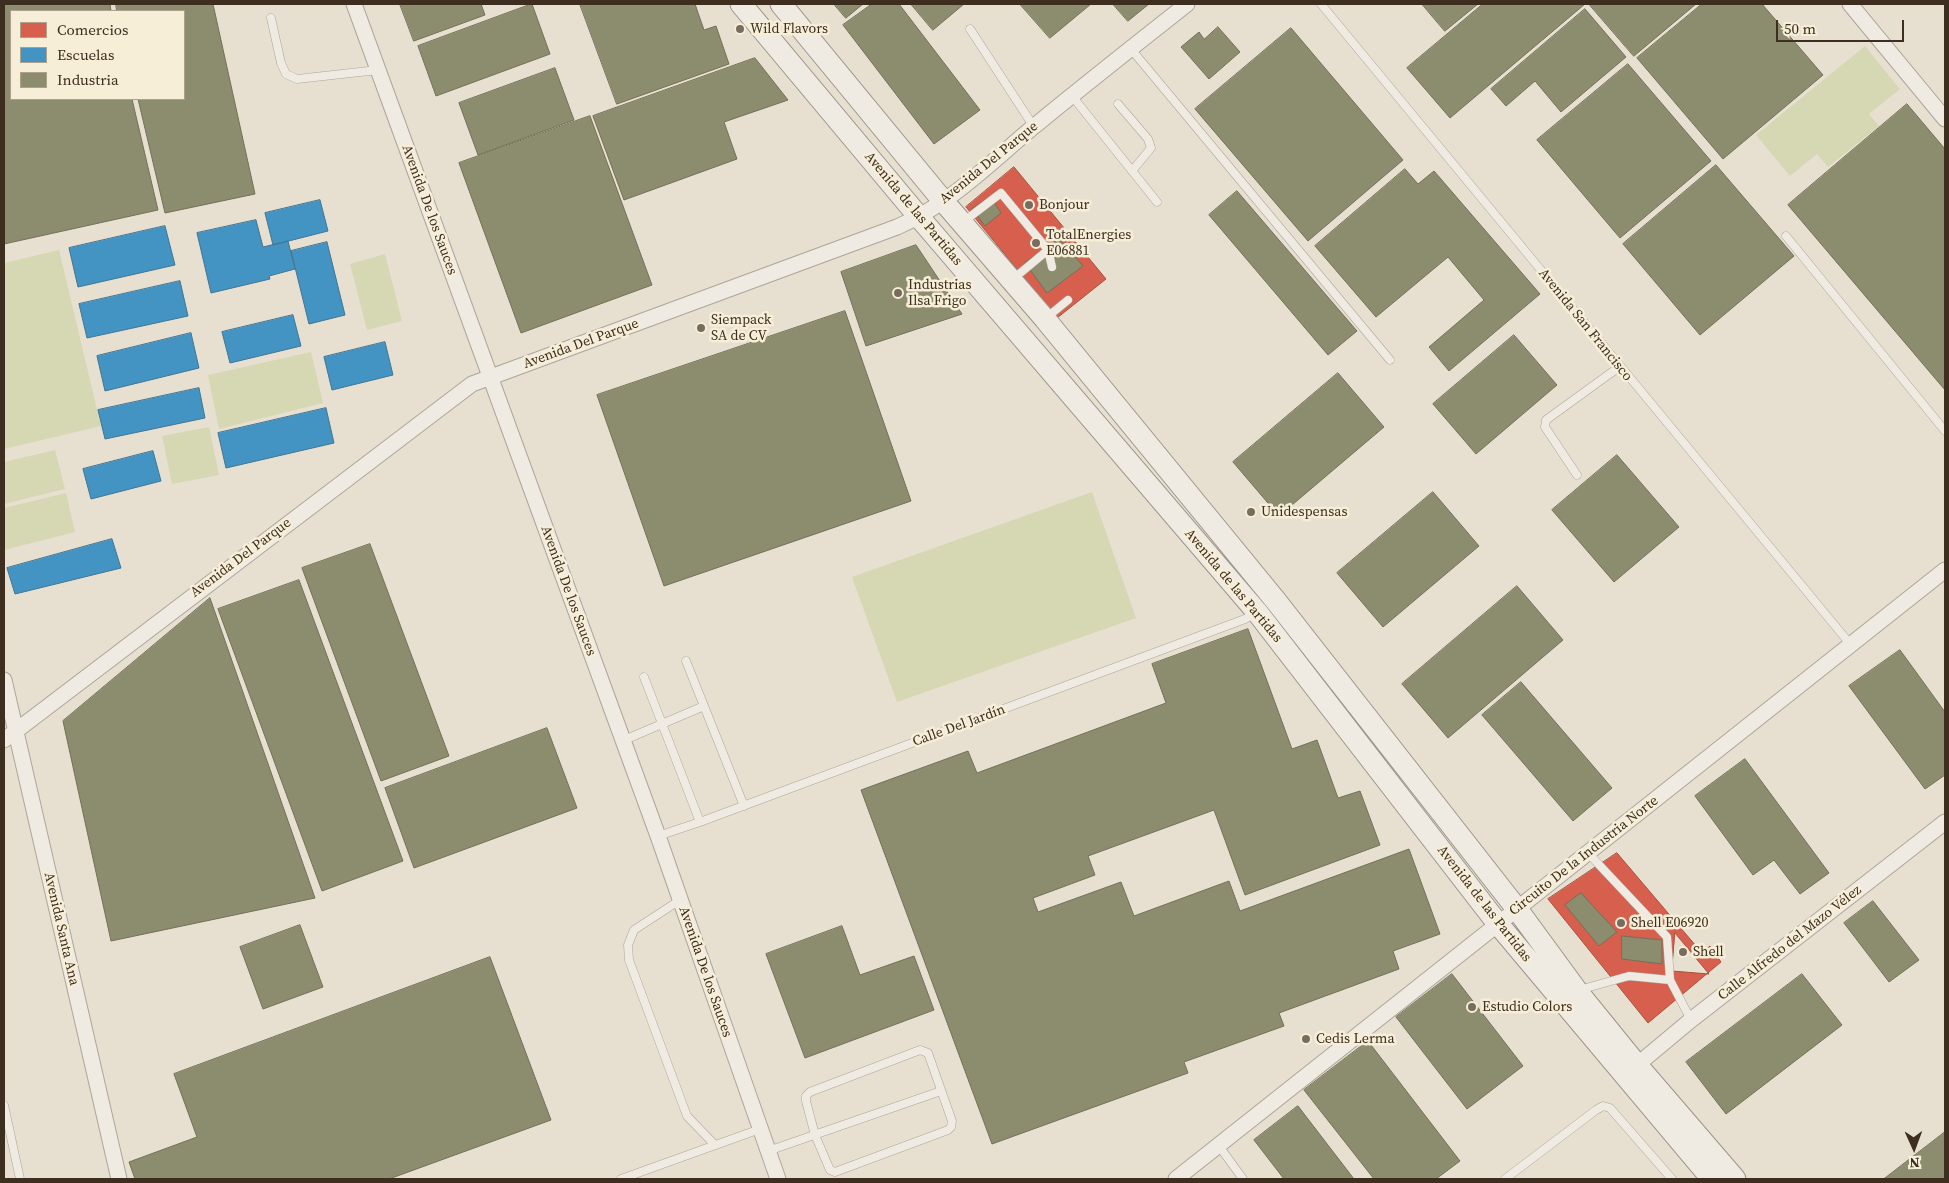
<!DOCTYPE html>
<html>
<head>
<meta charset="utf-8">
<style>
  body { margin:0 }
  #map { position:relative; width:1949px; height:1183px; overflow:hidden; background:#e7e0d1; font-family:"Source Serif 4",serif }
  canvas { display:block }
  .frame { position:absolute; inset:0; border:5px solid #3d2e20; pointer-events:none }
  .legend { position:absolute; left:10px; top:10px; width:175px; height:90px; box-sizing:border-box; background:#f7eed8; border:1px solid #ada18e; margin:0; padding:6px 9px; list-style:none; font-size:15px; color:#3d2e20 }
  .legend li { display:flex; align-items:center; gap:10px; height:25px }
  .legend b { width:25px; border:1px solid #ada18e }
  .north { position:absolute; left:1889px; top:1123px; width:50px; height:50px; -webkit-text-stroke:4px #f7eed8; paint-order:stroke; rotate:178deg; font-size:14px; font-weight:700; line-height:20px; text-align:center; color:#3d2e20 }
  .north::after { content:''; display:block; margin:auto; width:18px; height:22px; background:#3d2e20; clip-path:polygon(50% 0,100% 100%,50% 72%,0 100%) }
  .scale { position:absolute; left:1776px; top:20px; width:128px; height:22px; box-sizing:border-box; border:2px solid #3d2e20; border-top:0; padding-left:6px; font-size:15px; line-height:18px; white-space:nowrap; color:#3d2e20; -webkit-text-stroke:4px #f7eed8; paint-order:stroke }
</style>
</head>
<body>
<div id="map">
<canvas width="1949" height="1183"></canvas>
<div class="frame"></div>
<ul class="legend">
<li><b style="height:14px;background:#d6604d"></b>Comercios</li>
<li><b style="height:14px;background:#4393c3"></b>Escuelas</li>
<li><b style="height:14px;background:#8c8c6e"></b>Industria</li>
</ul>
<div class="north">N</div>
<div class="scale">50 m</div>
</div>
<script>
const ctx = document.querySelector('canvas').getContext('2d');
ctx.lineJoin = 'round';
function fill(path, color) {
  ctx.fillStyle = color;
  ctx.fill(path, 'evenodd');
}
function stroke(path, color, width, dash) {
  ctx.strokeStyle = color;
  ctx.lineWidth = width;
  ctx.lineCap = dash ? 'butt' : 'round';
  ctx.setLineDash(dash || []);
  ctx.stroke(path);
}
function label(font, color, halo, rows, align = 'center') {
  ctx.font = font + ' "Source Serif 4",serif';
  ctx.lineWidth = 5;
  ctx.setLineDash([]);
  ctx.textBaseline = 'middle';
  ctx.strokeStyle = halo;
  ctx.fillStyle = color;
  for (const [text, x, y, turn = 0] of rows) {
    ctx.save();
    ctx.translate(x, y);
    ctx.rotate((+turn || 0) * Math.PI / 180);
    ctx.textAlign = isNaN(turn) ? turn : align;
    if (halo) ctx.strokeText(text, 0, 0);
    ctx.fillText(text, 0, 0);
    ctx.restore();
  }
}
fill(new Path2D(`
  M1865,46L1900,89L1869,114L1879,126L1828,167L1817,154L1790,176L1756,135Z
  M59,250L101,426L4,449V263Z
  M385,254L402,321L367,330L350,264Z
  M311,352L323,403L219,429L208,375Z
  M209,427L219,475L172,484L162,436Z
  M55,450L65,489L4,504V462Z
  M1092,492L1136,618L897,702L852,577Z
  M66,493L75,532L4,550V508Z`), '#d6d7b3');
const shops = new Path2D(`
  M1014,167L1106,279L1057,318L966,207Z
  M1617,853L1702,953L1710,946L1721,962L1648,1023L1548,899Z
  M1675,933L1709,974L1672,971Z`);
fill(shops, '#d6604d');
stroke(shops, '#a85140', 1);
const schools = new Path2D(`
  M320,200L328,231L273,245L265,213Z
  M256,220L263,247L288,241L295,269L269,276L270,279L211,293L197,233Z
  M165,226L175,265L78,287L69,248Z
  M327,242L345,315L309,324L291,251Z
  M180,281L188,316L87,338L79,304Z
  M293,315L301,346L230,363L222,332Z
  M191,333L199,368L105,391L97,356Z
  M385,342L393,375L332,390L324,357Z
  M199,388L205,418L105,439L98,410Z
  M326,408L334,443L226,468L218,433Z
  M153,451L161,481L91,499L83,469Z
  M112,539L121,568L15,594L7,568Z`);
fill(schools, '#4393c3');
stroke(schools, '#417592', 1);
const industry = new Path2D(`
  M4,4H110L111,11H11V99H132L158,210L4,244Z
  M116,4H213L255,194L165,213L138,99H184V11H117Z
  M400,4H481L485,15L414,41Z
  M532,4L550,54L436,96L418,46Z
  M580,4H695L704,30L716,26L729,64L617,104Z
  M834,4H863L846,18Z
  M872,4H899L980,110L934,144L843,25Z
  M911,4H964L933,30Z
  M1020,4H1091L1050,38Z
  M1113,4H1149L1128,21Z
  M1422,4H1478L1445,31Z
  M1483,4H1585L1450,118L1407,68Z
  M1589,4H1696L1634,56Z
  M1702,4H1762L1823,75L1723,159L1637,58Z
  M1585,9L1626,57L1561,112L1535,81L1506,106L1491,89Z
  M1218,27L1240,52L1209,79L1181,47L1199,32L1204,39Z
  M1291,28L1403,160L1308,241L1195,109Z
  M755,58L788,100L724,122L737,159L624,200L593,116Z
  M1628,64L1711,161L1620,238L1537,140Z
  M555,68L574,120L478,155L459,103Z
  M1907,104L1945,149V390L1788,205Z
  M590,116L652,285L521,333L459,163Z
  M1716,165L1794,256L1700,335L1623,244Z
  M1405,169L1418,184L1434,171L1540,294L1449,371L1429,347L1484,300L1448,257L1376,317L1315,246Z
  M1237,191L1357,331L1328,355L1209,215Z
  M991,197L1001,213L985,226L972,209Z
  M1059,239L1083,266L1047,293L1025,263Z
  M916,245L962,314L866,346L841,272Z
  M845,311L911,501L664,586L597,395Z
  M1514,335L1557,385L1476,454L1433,404Z
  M1338,373L1384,427L1279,516L1233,462Z
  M1617,455L1679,527L1614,582L1552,510Z
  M1433,492L1479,546L1383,627L1337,573Z
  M370,544L449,756L381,781L302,568Z
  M299,580L403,861L322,891L218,609Z
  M1517,586L1563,640L1448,738L1402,684Z
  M210,598L315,898L111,941L63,721Z
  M1248,629L1292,749L1317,740L1338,798L1360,791L1380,845L1245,895L1214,810L1088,856L1095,875L1033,898L1038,912L1121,882L1134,916L1229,881L1240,911L1409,849L1440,934L1393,951L1399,969L1279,1013L1284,1026L1184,1062L1188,1073L992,1144L861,790L968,751L977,773L1166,703L1152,664Z
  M1900,650L1945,712V775L1925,789L1849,686Z
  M1521,682L1612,788L1573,821L1482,715Z
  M547,728L577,808L414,868L385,788Z
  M1745,759L1829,873L1800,894L1774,860L1753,875L1695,796Z
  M1581,893L1617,932L1599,946L1565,905Z
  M1873,901L1919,960L1889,982L1844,923Z
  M300,925L323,987L263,1009L240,947Z
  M842,926L860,975L914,956L934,1010L805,1058L766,954Z
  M1622,936L1662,940V964L1622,959Z
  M490,957L551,1120L389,1179H135L129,1162L197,1137L174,1074Z
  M1452,974L1523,1066L1467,1109L1396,1017Z
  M1802,974L1842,1025L1726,1114L1686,1062Z
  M1368,1041L1460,1161L1436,1179H1374L1304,1090Z
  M1298,1106L1354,1179H1284L1254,1140Z
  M1945,1132V1179H1884Z`);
fill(industry, '#8c8c6e');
stroke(industry, '#747057', 1);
const lane = new Path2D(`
  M1321,4L1851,645
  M271,18L281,63L286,74L297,79L378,70
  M970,29L1034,127
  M1131,49L1390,360
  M1072,96L1157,202
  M1118,104L1148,139L1151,148L1132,171
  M963,222L1001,193L1048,250
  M1786,236L1945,431
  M1013,279L1048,250L1052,267
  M1046,318L1068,300
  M1577,475L1545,427L1546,420L1619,367
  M686,661L744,806
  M644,677L700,822
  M622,741L704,706
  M658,836L700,822L1245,619L1256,613
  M1588,853L1667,937L1670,980L1691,1020
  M680,900L634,930L628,945L629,960L687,1116L715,1145
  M1579,990L1629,976L1670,980
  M920,1050L928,1053L952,1121L951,1127L948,1130L835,1172L830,1170L815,1135L806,1101V1096L810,1092Z
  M4,1105L20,1179
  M1219,1146L1243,1179
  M768,1151L941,1091
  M621,1179L760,1129
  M1505,1179L1596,1110L1603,1106L1610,1108L1672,1179`);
const street = new Path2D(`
  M354,4L658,836L778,1179
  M1850,4L1945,119
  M4,680L119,1179
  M4,740L472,384L897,227C949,205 989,164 1032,128C1083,86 1135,45 1187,4
  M1637,1065L1691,1020L1945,822
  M1176,1179L1945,570`);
const secondary = new Path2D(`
  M741,4L919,217L1257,612L1498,924L1712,1179
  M781,4L944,202L1045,319L1276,601L1517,909L1577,991L1637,1065L1735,1179`);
stroke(lane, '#ada599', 9);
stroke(street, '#ada599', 17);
stroke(secondary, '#9c958a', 23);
stroke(lane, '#efebe3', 8);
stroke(street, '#efebe3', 15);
stroke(secondary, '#efebe3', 21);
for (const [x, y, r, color] of [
  [740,29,5,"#786c5e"],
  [1029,205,5,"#786c5e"],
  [1036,243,5,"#786c5e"],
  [898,293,5,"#786c5e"],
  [701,328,5,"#786c5e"],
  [1251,512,5,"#786c5e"],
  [1621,923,5,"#786c5e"],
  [1683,952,5,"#786c5e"],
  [1472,1007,5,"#786c5e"],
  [1306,1039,5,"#786c5e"]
]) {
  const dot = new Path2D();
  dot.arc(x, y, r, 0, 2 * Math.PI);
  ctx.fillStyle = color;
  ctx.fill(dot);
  stroke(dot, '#f7eed8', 2);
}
label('14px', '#3d2e20', '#f7eed8', [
  ["Wild Flavors",750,29],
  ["Bonjour",1039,205],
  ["TotalEnergies",1046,235],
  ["E06881",1046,251],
  ["Industrias",908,285],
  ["Ilsa Frigo",908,301],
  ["Siempack",711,320],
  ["SA de CV",711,336],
  ["Unidespensas",1261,512],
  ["Shell E06920",1631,923],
  ["Shell",1693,952],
  ["Estudio Colors",1482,1007],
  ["Cedis Lerma",1316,1039]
], 'left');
label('14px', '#3d2e20', '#f7eed8', [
  ["Avenida Del Parque",989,163,-39],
  ["Avenida de las Partidas",913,209,50],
  ["Avenida De los Sauces",429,210,70],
  ["Avenida San Francisco",1585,325,51],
  ["Avenida Del Parque",581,344,-20],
  ["Avenida Del Parque",241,558,-37],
  ["Avenida de las Partidas",1233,586,50],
  ["Avenida De los Sauces",568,591,70],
  ["Calle Del Jardín",959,726,-20],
  ["Circuito De la Industria Norte",1584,856,-38],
  ["Avenida de las Partidas",1484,904,52],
  ["Avenida Santa Ana",61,929,77],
  ["Calle Alfredo del Mazo Vélez",1790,943,-38],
  ["Avenida De los Sauces",705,972,71]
]);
</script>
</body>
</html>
